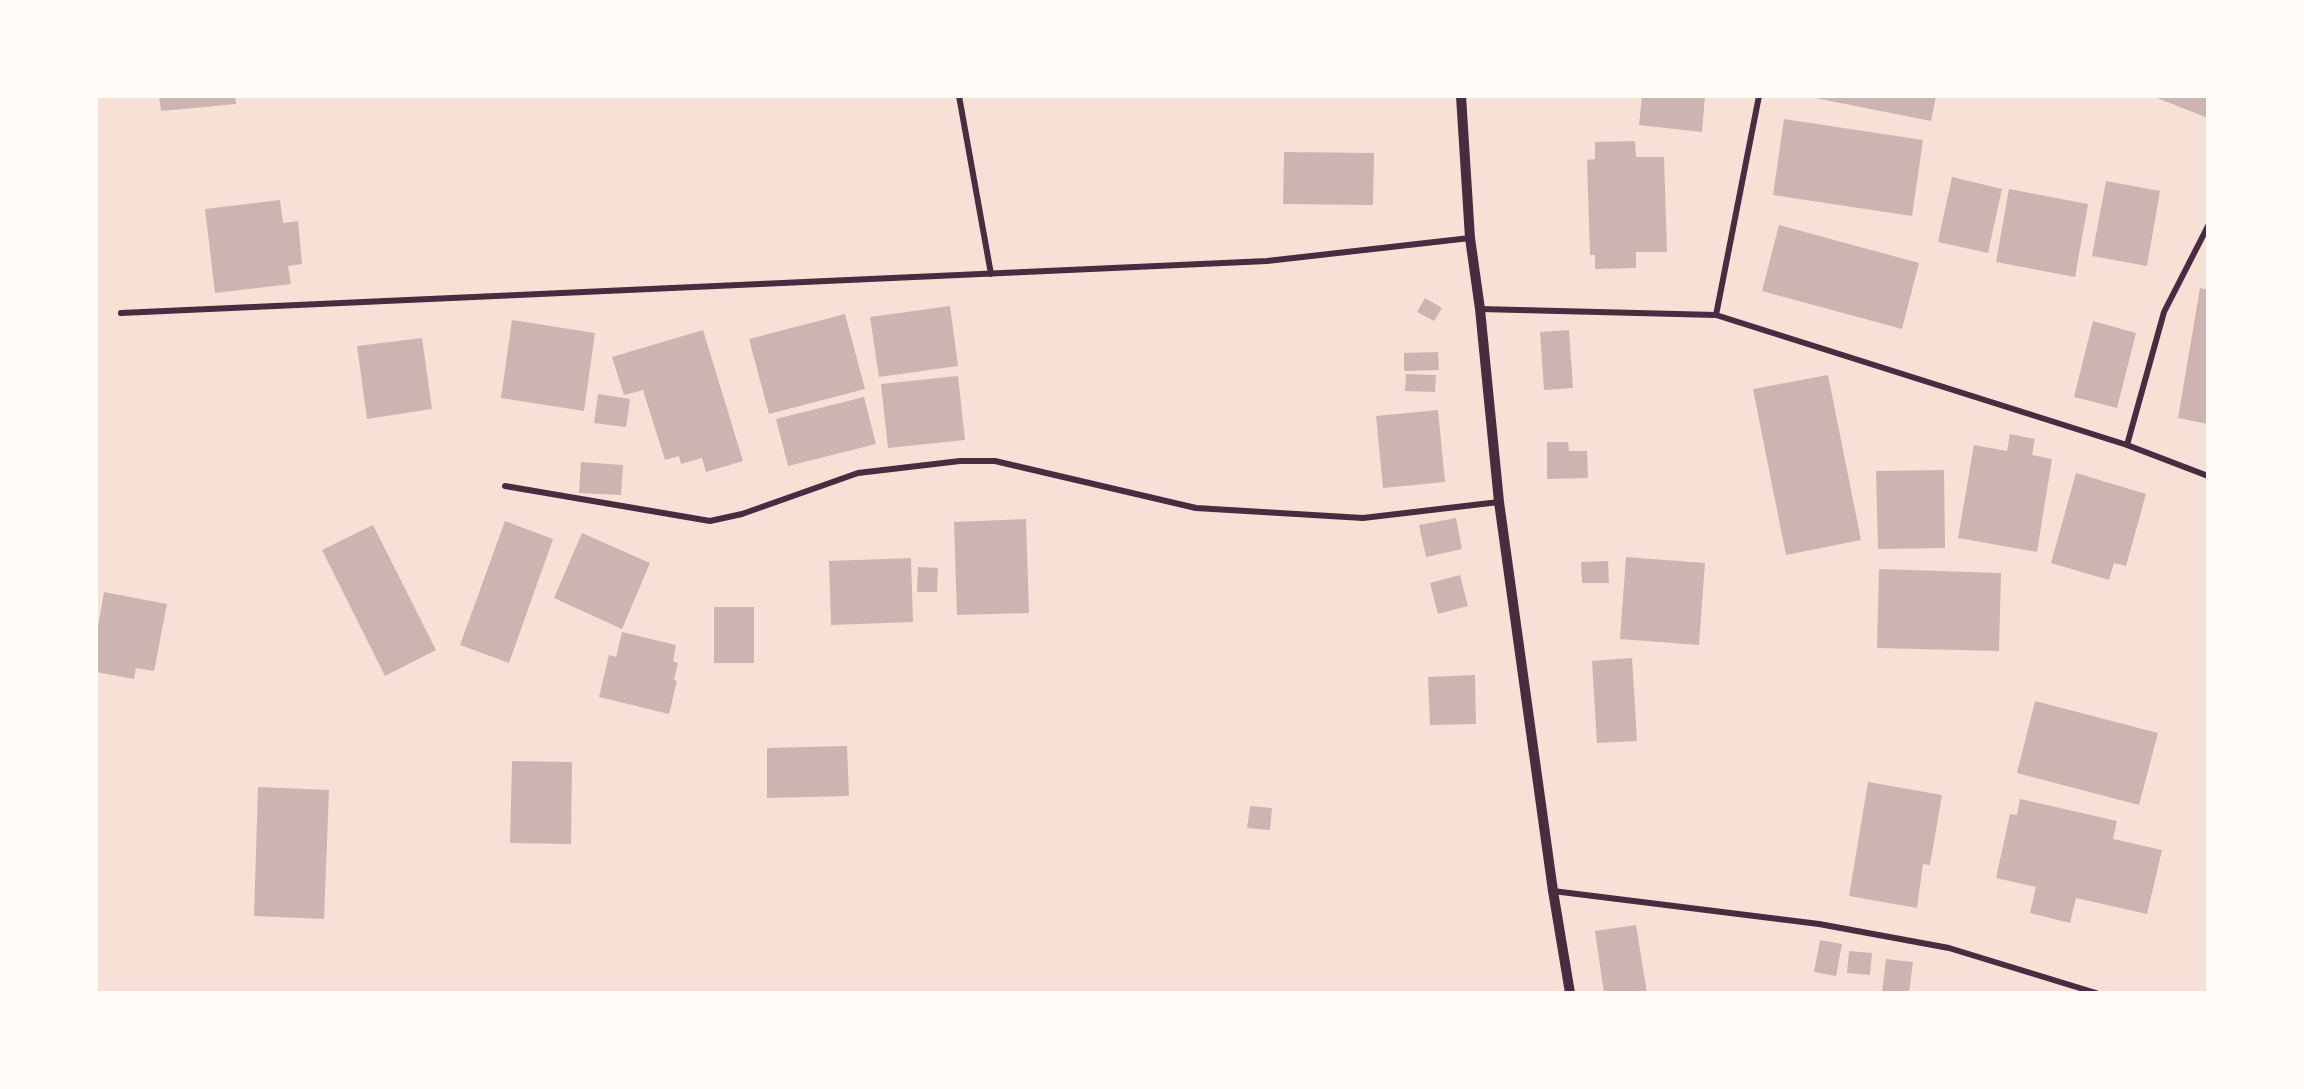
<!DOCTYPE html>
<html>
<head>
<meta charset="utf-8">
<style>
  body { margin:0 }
  #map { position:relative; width:2304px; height:1089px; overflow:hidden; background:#f7e1d7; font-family:Poppins,sans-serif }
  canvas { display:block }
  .frame { position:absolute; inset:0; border:98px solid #fffaf5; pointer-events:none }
</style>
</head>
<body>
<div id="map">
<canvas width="2304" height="1089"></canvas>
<div class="frame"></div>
</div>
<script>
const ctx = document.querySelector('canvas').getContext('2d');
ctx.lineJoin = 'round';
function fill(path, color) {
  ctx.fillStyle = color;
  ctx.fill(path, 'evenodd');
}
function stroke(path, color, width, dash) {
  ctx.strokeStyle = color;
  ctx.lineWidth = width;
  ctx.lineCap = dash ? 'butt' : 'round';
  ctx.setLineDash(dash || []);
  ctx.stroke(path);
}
fill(new Path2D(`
  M159,96H235L236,104L161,111Z
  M1642,96H1705L1702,132L1639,125Z
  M1805,96H1936L1931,121Z
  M2152,96H2208V118Z
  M1784,119L1923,140L1912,216L1773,195Z
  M1635,141L1636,157H1664L1667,252H1636V268L1595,269V255H1590L1587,160L1595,159V142Z
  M1284,152L1374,153L1373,205L1283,204Z
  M1952,177L2002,189L1988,253L1938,242Z
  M2106,181L2160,191L2147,266L2092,256Z
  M2009,189L2088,204L2075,277L1996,262Z
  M280,200L283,223L298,221L302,264L288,266L291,284L215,293L205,209Z
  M1779,225L1919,263L1902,329L1762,291Z
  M2200,288L2208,290V424L2178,418Z
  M1425,298L1442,308L1434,321L1417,312Z
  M950,306L958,366L879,377L870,317Z
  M845,314L865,389L769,414L749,339Z
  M512,320L595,333L584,411L501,398Z
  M2093,321L2136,333L2117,408L2074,397Z
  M703,330L743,461L706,472L702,458L681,464L679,456L665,460L643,390L624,395L612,357Z
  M1569,330L1573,388L1544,390L1540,332Z
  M422,338L432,409L367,419L357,346Z
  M1438,352L1439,370L1404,371V353Z
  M1406,374L1436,375L1435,392L1405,391Z
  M1828,375L1861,540L1786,555L1753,389Z
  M958,376L965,440L888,448L881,384Z
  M598,394L630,399L626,427L594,423Z
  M864,397L876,444L788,466L776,419Z
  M1438,410L1445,482L1383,488L1376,416Z
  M2010,434L2035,439L2032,455L2052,459L2037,552L1958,538L1974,445L2007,451Z
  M1547,442H1568L1569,451H1587L1588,478L1547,479Z
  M581,462L623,465L621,495L579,493Z
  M1944,470L1945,548L1878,549L1876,471Z
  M2076,473L2146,494L2126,566L2114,563L2109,580L2051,563Z
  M1456,518L1462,549L1426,557L1419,525Z
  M1026,519L1029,613L957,615L954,522Z
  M505,521L553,539L509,663L460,645Z
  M373,525L436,650L385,676L322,550Z
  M582,533L650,563L622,629L554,598Z
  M1626,557L1705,563L1699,645L1620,639Z
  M911,558L913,622L831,625L829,561Z
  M1608,561L1609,583H1582L1581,562Z
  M918,567L938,568L937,592H917Z
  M1879,569L2001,573L1999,651L1877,648Z
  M1460,575L1468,606L1438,614L1430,583Z
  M104,592L167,604L154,671L136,668L134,679L96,672V639Z
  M714,607H754V663H714Z
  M622,632L676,645L673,661L678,663L674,680L677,681L669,714L599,697L609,655L616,657Z
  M1632,658L1637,741L1597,743L1592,661Z
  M1475,675L1476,724L1430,725L1428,677Z
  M2035,701L2158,733L2139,805L2017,773Z
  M847,746L849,796L767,798V748Z
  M512,761L572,762L571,844L510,843Z
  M1868,782L1942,795L1930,865L1923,864L1917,908L1849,896Z
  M258,787L329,790L324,919L254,916Z
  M2020,799L2117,821L2113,839L2162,850L2147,914L2076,898L2070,923L2030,913L2036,887L1996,878L2010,814L2017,815Z
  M1250,806L1272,808L1270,830L1247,828Z
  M1636,925L1647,993H1604L1595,931Z
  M1820,940L1842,944L1836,976L1814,972Z
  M1849,951L1872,953L1870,975L1847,973Z
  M1886,959L1913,962L1909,993H1882Z`), '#ccb4b1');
stroke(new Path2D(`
  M959,96L991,274
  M1480,309L1716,315L2127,445L2208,476
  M121,313L1267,261L1470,238
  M1716,315L1759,96
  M2127,445L2164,312L2208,226
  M505,486L710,521L742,514L858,473L960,461H995L1196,508L1363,518L1499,502
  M1553,891L1819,924L1949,948L2096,993`), '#4a2c40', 6);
stroke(new Path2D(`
  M1461,96L1470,238L1480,309L1499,502L1553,891L1570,993`), '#4a2c40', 10);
</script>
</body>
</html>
